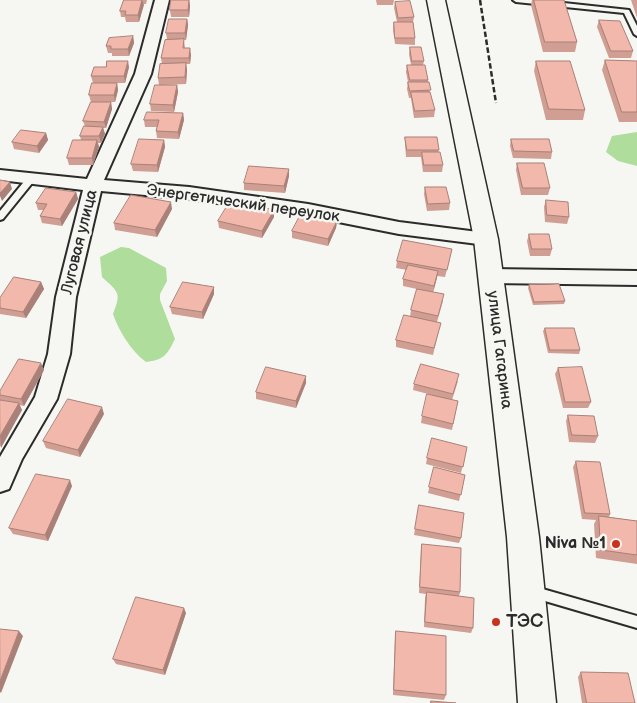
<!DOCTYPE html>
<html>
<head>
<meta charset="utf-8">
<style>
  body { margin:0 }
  canvas { display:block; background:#f6f6f2 }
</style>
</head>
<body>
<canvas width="637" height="703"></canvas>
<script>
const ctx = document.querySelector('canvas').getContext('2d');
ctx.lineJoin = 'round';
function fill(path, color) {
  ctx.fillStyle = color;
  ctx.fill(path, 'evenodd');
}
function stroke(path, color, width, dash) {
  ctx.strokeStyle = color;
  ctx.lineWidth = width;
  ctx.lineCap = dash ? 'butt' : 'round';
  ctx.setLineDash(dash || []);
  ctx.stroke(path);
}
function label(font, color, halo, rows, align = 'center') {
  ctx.font = font + ' "Balsamiq Sans",sans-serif';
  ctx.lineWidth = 5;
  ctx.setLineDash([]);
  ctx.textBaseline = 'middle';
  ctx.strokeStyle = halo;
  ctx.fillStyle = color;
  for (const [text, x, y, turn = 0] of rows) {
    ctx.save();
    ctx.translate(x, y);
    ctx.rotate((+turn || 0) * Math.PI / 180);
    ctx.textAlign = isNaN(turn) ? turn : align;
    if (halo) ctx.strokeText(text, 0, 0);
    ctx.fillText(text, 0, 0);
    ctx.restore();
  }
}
fill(new Path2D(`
  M637,132V166L618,161L606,152L612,136Z
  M121,247L129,248L166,268L167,281L160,294V300L175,339C167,355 164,360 146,362C131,351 119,331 113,314C122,292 118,292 102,277L100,257Z`), '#afdd9c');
const lane = new Path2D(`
  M513,0H536L629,10L637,26V36L634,34L624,13L516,2Z
  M30,177L33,178V182L3,219L0,220V211L27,178Z
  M532,586L637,616V628L528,596L526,592L528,588Z`);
const street = new Path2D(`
  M155,0H169L151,74L104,180L189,187L308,204L399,222L486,233L493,234L495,239L493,244L486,245L399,234L308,216L189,199L101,191L76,297L70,354L57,399L22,459L9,489L0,492V457L35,397L48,354L56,297L83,190L0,180V170L87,179L135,74Z
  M490,269L637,271V285L490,283L483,281L480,276L483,271Z`);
const secondary = new Path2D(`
  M427,0H445L498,239L539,537L556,703H518L507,537L474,239Z`);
stroke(lane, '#2b2b2b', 4);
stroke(street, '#2b2b2b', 4);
stroke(secondary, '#2b2b2b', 3);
fill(lane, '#f6f6f2');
fill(street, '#f6f6f2');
fill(secondary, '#f6f6f2');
stroke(new Path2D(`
  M480,0L496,103`), '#2b2b2b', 2.5, [5.5, 2.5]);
fill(new Path2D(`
  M124,0H147L146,4H143L139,22H126L125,17H121L120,11Z
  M189,0L190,6L189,17H171L170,10Z
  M376,0H394L393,5H377Z
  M532,0H564L577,42L575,52H543L531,5Z
  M631,0H637V18Z
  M395,2L414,17L413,22L415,38V45L395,44L393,29L394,22H397L394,8Z
  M187,19L188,25L186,40H184L185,48L191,55L190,64H186L187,70L186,84L162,85H177L178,92L174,112L151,111L150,104L159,85L158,78L162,64L161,58L167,39L166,33Z
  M599,20L633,51L631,58H609L597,27Z
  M133,36L134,43L129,56H112V53H108L106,46Z
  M410,47L424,61L423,65L428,80L430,92L435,110L434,117L414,118L411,98H409L407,89L408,82L406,72L407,65H411L409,54Z
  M605,60L637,61V122H619L602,70Z
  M536,61L585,110L583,120H546L534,71Z
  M129,67L125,83H117L118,90L115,102H111L112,109L106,128H103L105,134L101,143H98L99,147L93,165H69L67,158L81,140L80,136L85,126L83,121L91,102L89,95L93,83L91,76Z
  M183,113L184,120L179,139L157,138L156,131L157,127H145L144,120Z
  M46,133L48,140L39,153L14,149L12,142Z
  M405,137L439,150L438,152L443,165L442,172H423L421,157H406L405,144Z
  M511,139L552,152L551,159L513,158L510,146Z
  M164,140L165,147L158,172L133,171L131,164Z
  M517,163L550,188L548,195H521L516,170Z
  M289,176L285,193L244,190V183Z
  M425,187L450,203L449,210L427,211L424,194Z
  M76,192L78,199L62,226L42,223L40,216L44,210H38L36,203Z
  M546,200L569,217L567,224L545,222L544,207Z
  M172,209L157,237L115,230L114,223Z
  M274,210V217L262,238L219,228L218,221Z
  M337,221L336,228L328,246L292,238V231Z
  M529,234L552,249L550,256H530L527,241Z
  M452,249L445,277L437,276L433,292L443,301L437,322L439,330L433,355L396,347V340L410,317L411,310L417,289L403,286V279L407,270L396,268L397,261Z
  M41,282L44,289L26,318L0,314V298Z
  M529,285L565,301L564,304L533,305L528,288Z
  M214,287V294L203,319L172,314L170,307Z
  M545,328L580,350L579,354L548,353L543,331Z
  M558,368L591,402L588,408H563L555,374Z
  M44,370L24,406L19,405L22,410L0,447V391Z
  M306,376V383L296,408L256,399V392Z
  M458,381L452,400L458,401L452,430L421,423L422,416L432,395L413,390L414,384Z
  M104,414L80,457L46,448L43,441Z
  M568,415L598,436L595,443L569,442L566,421Z
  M467,447L461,473L426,464L427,458Z
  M576,461L610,514L609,517L637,521V564L596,558L594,524L596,520L582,519L573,467Z
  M434,467L465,475L459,501L428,493Z
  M72,486L48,541L13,534L9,528Z
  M419,505L461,538L459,543L414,535Z
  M422,544L460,592L459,596L473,628L471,633L424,627L425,598L426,594L419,593L421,550Z
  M186,613L165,675L116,664L113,659Z
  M396,631L446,695L444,700L393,695L395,637Z
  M581,672L635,703H582L578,677Z`), '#d09e93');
fill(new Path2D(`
  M142,0L144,5L139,22L138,15Z
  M189,0L190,6L189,17L188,10Z
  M187,19L188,25L186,40L185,33Z
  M133,36L134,43L129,56L128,49Z
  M190,48L191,55L190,64L189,58Z
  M128,61L129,67L125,83L124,76Z
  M186,63L187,70L186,84L185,77Z
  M117,83L118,90L115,102L114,95Z
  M177,85L178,92L174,112L173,105Z
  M111,102L112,109L106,128L104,122Z
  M183,113L184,120L179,139L178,132Z
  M103,127L105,134L101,143L99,136Z
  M46,133L48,140L39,153L37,146Z
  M97,140L99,147L93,165L92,158Z
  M164,140L165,147L158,172L157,165Z
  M289,169V176L285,193L284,186Z
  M10,182L12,189L2,201L0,196V193Z
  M76,192L78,199L62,226L60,219Z
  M171,202L172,209L157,237L155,230Z
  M274,210V217L262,238V231Z
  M337,221L336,228L328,246V239Z
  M438,271L437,278L433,293L434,286Z
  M41,282L44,289L26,318L23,312Z
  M214,287V294L203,319L202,312Z
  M41,363L44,370L24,406L21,399Z
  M306,376V383L296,408V401Z
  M19,403L22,410L1,448L0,436Z
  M102,407L104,414L80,457L78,450Z
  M70,480L72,486L48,541L45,535Z
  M184,608L186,613L165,675L163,670Z
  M19,631L23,636L1,693L0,692V681Z`), '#a98178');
const building = new Path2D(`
  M124,0H142L138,15H125L126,11H120Z
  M171,0H189L188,10H170Z
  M534,0H564L577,42H545Z
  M410,1L414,17L398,18L395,2Z
  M169,19H187L185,33H166Z
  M599,20L620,21L633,51H611Z
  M394,22H413L415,38H395Z
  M133,36L128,49H111V46H106L109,38Z
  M184,39L183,48H190L189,58H161L165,40Z
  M410,47H421L424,61H412Z
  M605,60L637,61V112H622Z
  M107,61H128L124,76H91L94,67H106Z
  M536,61H570L585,110L549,109Z
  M186,63L185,77L158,78L160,64Z
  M407,65H425L428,80H410Z
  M408,82H429L431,90L410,91Z
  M92,83H117L114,95H89Z
  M155,85H177L173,105L150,104Z
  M411,92H430L435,110L415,111Z
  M91,102H111L104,122L83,121Z
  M147,112L183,113L178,132L156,131L159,120H144Z
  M84,126L103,127L99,136H80Z
  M21,130L46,133L37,146L12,142Z
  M405,137H437L439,150H407Z
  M139,139L164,140L157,165L131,164Z
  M511,139H549L552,152L514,151Z
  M73,140H97L92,158H67Z
  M422,152H440L443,165H424Z
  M517,163H544L550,188H523Z
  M249,166L289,169L284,186L244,183Z
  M0,180L10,182L0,193Z
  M425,187H446L450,203L428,204Z
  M46,188L76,192L60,219L40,216L47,204L36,203Z
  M131,195L171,202L155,230L114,223Z
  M231,200L274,210L262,231L218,221Z
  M546,200L568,202L569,217L547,215Z
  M301,214L337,221L328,239L292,231Z
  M529,234H549L552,249H532Z
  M403,240L452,249L447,270L397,261Z
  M408,265L438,271L434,286L403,279Z
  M14,277L41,282L23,312L0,308V298Z
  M183,282L214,287L202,312L170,307Z
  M559,284L565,301L534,302L529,285Z
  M417,289L444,294L438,316L411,310Z
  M404,315L441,323L434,348L396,340Z
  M545,328H574L580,350H550Z
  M19,359L41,363L21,399L0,395V391Z
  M421,364L459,374L453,394L414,384Z
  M266,367L306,376L296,401L256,392Z
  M582,367L591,402H565L558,368Z
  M427,394L458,401L453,424L422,416Z
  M68,399L102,407L78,450L43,441Z
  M0,400L19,403L0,436Z
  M568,415L594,416L598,436L572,435Z
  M432,438L467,447L463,467L427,458Z
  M576,461L600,462L610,514L585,513Z
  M434,467L465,475L461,495L429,487Z
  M36,474L70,480L45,535L9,528Z
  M419,505L464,513L461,538L415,529Z
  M599,516L637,521V555L601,550Z
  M422,544L461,548L460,592L420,587Z
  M427,592L474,598L473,628L425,622Z
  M136,597L184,608L163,670L113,659Z
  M0,629L19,631L0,681Z
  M396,631L446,636V695L394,690Z
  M581,672L628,673L635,703H587Z
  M431,701L456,703H431Z`);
fill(building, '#f2b8ab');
stroke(building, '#a98178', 1);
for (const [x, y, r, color] of [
  [616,544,5,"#c8321e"],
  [496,622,5,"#c8321e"]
]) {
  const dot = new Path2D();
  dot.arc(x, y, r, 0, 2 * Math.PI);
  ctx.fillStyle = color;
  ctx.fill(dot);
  stroke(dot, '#f6f6f2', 2);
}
label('16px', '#2b2b2b', '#f6f6f2', [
  ["Энергетический переулок",243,204,8],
  ["Луговая улица",80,242,-76],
  ["улица Гагарина",499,350,83]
]);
label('bold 16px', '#2b2b2b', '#f6f6f2', [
  ["Niva №1",606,544]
], 'right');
label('bold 19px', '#2b2b2b', '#f6f6f2', [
  ["ТЭС",506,622]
], 'left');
</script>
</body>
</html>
